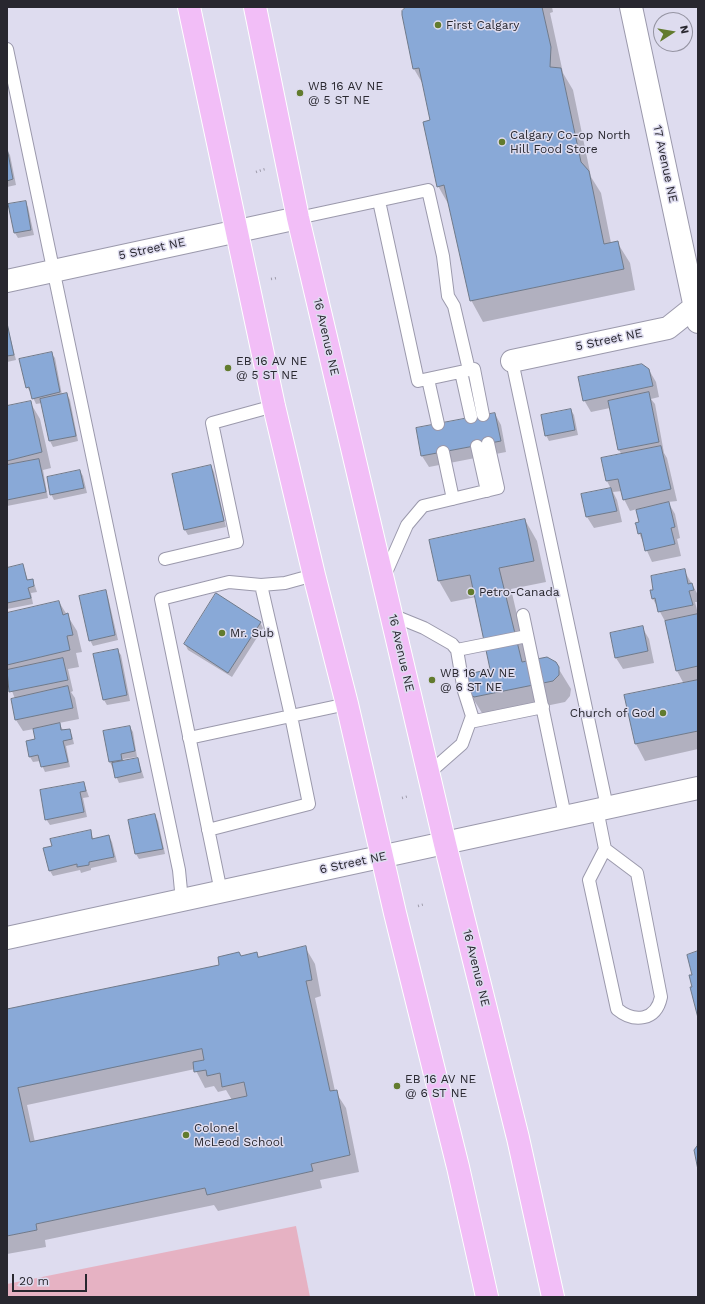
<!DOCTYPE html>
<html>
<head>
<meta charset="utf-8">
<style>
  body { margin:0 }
  #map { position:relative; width:705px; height:1304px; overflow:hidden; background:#dedcef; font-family:"Work Sans",sans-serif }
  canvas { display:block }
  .frame { position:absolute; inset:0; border:8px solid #28272f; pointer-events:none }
  .north { position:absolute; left:653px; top:12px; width:40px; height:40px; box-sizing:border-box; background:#dedcef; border:1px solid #9594a2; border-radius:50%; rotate:78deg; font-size:11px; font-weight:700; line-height:16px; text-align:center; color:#28272f }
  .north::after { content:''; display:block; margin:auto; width:14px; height:18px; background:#627b2e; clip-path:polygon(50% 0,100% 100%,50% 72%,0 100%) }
  .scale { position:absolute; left:12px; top:1274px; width:75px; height:18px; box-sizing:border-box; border:2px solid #28272f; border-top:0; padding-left:5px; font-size:12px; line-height:14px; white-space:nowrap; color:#28272f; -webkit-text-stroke:3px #dedcef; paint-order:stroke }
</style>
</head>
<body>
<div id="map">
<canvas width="705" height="1304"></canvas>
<div class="frame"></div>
<div class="north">N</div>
<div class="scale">20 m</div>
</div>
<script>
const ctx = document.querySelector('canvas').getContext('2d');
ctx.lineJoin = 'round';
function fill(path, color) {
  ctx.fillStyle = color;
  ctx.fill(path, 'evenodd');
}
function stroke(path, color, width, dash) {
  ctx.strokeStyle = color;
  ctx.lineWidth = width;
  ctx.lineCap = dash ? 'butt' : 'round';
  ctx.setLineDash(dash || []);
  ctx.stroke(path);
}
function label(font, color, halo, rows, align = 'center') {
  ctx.font = font + ' "Work Sans",sans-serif';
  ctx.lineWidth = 3;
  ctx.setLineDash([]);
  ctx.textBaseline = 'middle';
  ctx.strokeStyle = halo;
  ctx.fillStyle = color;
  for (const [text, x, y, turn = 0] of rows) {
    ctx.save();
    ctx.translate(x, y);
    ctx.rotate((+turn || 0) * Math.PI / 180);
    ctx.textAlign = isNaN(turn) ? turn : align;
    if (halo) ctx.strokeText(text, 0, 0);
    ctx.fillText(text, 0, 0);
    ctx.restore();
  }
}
fill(new Path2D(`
  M296,1226L310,1297H7V1284Z`), '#e6b2c3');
fill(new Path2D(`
  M409,7H552L553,12L550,13L563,73L573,90L591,177L601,193L611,243L617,242L630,263L635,290L483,322L471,300L450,207L438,186L431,121L424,86L414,69Z
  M7,150L10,155L16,185L7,187Z
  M25,202L28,207L34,235L18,238L15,233Z
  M7,324L16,360L7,362Z
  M51,353L55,358L62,395L67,394L70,400L78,441L53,447L50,441L42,403L36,404L31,393L27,387Z
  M649,370L656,382L659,397L651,399L655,404L664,453L667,458L677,501L668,502L675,514L680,538L677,539L681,556L652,562L639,533L640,523L637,509L630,511L624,499L622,491L613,492L617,500L622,522L594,528L587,517L582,495L611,489L607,481L602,458L622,455L619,450L610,408L591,412L584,400Z
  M30,402L40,419L51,468L43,470L48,498L7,506V407Z
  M571,410L574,415L578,435L549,441L546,435Z
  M495,414L501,425L506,452L429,467L422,456Z
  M211,466L214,472L226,527L188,535L185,530Z
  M80,471L83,476L87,493L54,500L51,494Z
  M525,520L537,541L546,582L511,589L528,662L555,663L571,689L570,696L565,702L487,718L482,713L469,692L491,670L476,597L451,602L439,581L430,541Z
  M23,565L28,581L32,580L35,586L37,592L31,593L33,604L7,609V569Z
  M684,570L698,595V602H695L698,614V749L645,761L636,744L626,696L684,684L677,671L666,623L653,599L655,590Z
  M105,591L108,597L118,640L93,646L90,640Z
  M59,602L77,631L82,652L76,653L79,667L68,669L73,691L71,692L75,698L79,719L59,723L63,730H69L72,735L74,744L66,746L70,767L45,772L40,761L33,762L30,757L27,741L36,739L34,729L23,731L16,720L12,700L15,699L9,683H7V614Z
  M260,622L263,628L232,677L188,650L185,644Z
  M642,627L649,639L654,663L623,669L616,658L611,634Z
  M117,650L121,655L130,701L107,705L104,700L94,654Z
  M130,727L133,732L137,757L123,759L124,762L138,759L144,778L119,783L110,762Z
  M84,783L89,797L83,798L87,817L50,825L46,819Z
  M155,816L158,821L165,854L139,859L136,854Z
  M90,831L94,840L109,836L112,842L117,862L91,868V870L81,873L80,870L53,876L50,871L53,847Z
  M305,947L315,964L321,996L315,998L335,1091L346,1108L359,1172L320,1180L322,1188L218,1211L214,1205L45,1240L46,1247L7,1254V1010L220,965L256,953L259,957ZM195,1069L205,1088L214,1086L218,1092L226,1090L232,1100L35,1142L27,1105Z`), '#0003');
const building = new Path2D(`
  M406,7H542L551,47L550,67L561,68L581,162L589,171L604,244L618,241L624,269L470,301L444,185L437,187L423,122L430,120L419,68L413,69L402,15V11Z
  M7,148L13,179L7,181Z
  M26,201L31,230L14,233L8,204Z
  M7,323L14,355L7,356Z
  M52,352L60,392L32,399L29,387L26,388L19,359Z
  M642,364L649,369L653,386L583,401L578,377Z
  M649,392L659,442L618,450L608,401Z
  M67,393L76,436L49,441L40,399Z
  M31,401L42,452L7,461V406Z
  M571,409L575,430L545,436L541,415Z
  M495,413L501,441L421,456L416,428Z
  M661,446L671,489L623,500L618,479L606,481L601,458Z
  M39,459L46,492L7,500V465Z
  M211,465L224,521L184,530L172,474Z
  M80,470L84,488L50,495L47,477Z
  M611,488L617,511L586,517L581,494Z
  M669,502L675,527L671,528L675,544L645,551L641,533L638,534L636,525L635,523L639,522L636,510Z
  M525,519L534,561L499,568L522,662L547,657L556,662L559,667V675L553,681L474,697L468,692L467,679L473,673L490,669L470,575L438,581L429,540Z
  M23,564L27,580L33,579L34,586L28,588L31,598L7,603V568Z
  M685,569L688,584L692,583L694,590L689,591L693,605L658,612L655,598L652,599L650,590H653L651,576Z
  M106,590L115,635L89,641L79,596Z
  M216,593L261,622L228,673L184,644Z
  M59,601L63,615L68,613L73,635L67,636L70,650L7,665V613Z
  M698,614V666L676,671L665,621Z
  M643,626L648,651L615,658L610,633Z
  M118,649L127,695L103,700L93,654Z
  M63,658L68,680L9,692L7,670Z
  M698,680V731L635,744L624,695Z
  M68,686L73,708L15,720L11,699Z
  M60,723L61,730L70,729L72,739L63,741L68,762L41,767L38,755L29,757L26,741L35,739L33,729Z
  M130,726L135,751L121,754L122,760L109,762L103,731Z
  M138,758L141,772L115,778L112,763Z
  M84,782L86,791L80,792L84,812L45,820L40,790Z
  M155,814L163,849L135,854L128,820Z
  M91,830L92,839L109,835L114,857L89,862V865L77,867V864L49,871L43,848L52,846L50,839Z
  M306,946L312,980L306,981L330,1091L337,1090L350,1155L311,1164L313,1171L207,1195L205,1188L36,1224L37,1230L7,1236V1009L219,965L218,957L239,952L241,956L257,952L258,957ZM202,1049L204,1060L193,1062L194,1072L206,1070L207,1076L220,1073L222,1087L244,1082L247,1096L30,1142L18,1088Z
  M698,951V1018L690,987H692L689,975H692L687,955Z
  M698,1139V1170L694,1150L697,1146Z`);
fill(building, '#89a9d7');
stroke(building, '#707a8a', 1);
const service = new Path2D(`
  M7,49L179,870L182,901
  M379,201L418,381L474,369L483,415
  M298,218L428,190L443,256L448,296L454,306L469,370
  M512,361L607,807
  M461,372L471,417
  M428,379L438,424
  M477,446L487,491
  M443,452L453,499
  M165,559L237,542L212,423L274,406
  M314,575L285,583L261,585L291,716L347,704
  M384,577L407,525L423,506L498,488L488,443
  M392,615L424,628L452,644L457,650L464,691L472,716L462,744L429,773
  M523,615L565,816
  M457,650L527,636
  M470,722L543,707
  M189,738L291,716L309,804L208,830
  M597,809L605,849L589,880L617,1009C634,1023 656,1021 661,997L637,873L605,849
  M221,892L161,599L229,582L261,585`);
const minor = new Path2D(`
  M631,7L698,322
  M7,281L298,218
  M512,361L668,328L698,304`);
const tertiary = new Path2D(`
  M7,938L698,788`);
const trunk = new Path2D(`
  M189,7L274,406L314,575L347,704L395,913L458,1167L487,1297
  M255,7L298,218L445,844L518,1138L553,1297`);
stroke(service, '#9b99ac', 14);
stroke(minor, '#9b99ac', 24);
stroke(tertiary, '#9b99ac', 24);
stroke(trunk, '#fff', 24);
stroke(new Path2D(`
  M256,172L265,169
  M271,279L277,278
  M402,798L409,796
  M418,906L425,904`), '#9f9dac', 2.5, [1, 3]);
stroke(service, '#fff', 12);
stroke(minor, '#fff', 22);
stroke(tertiary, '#fff', 22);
stroke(trunk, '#f2bef7', 22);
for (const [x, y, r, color] of [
  [438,25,4,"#627b2e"],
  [300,93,4,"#627b2e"],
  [502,142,4,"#627b2e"],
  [228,368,4,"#627b2e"],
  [471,592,4,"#627b2e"],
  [222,633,4,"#627b2e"],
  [432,680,4,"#627b2e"],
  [663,713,4,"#627b2e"],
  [397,1086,4,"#627b2e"],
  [186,1135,4,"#627b2e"]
]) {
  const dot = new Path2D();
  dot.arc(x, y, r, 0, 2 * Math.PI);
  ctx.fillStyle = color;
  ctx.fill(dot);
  stroke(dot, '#dedcef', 1.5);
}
label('12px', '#28272f', '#dedcef', [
  ["First Calgary",446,25],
  ["WB 16 AV NE",308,86],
  ["@ 5 ST NE",308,100],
  ["Calgary Co-op North",510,135],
  ["Hill Food Store",510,149],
  ["EB 16 AV NE",236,361],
  ["@ 5 ST NE",236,375],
  ["Petro-Canada",479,592],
  ["Mr. Sub",230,633],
  ["WB 16 AV NE",440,673],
  ["@ 6 ST NE",440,687],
  ["Church of God",655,713,"right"],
  ["EB 16 AV NE",405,1079],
  ["@ 6 ST NE",405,1093],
  ["Colonel",194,1128],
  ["McLeod School",194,1142]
], 'left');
label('12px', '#28272f', '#dedcef', [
  ["17 Avenue NE",665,164,78],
  ["5 Street NE",152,249,-12],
  ["16 Avenue NE",326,337,77],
  ["5 Street NE",609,340,-12],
  ["16 Avenue NE",401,653,77],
  ["6 Street NE",353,863,-12],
  ["16 Avenue NE",476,968,76]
]);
</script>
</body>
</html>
